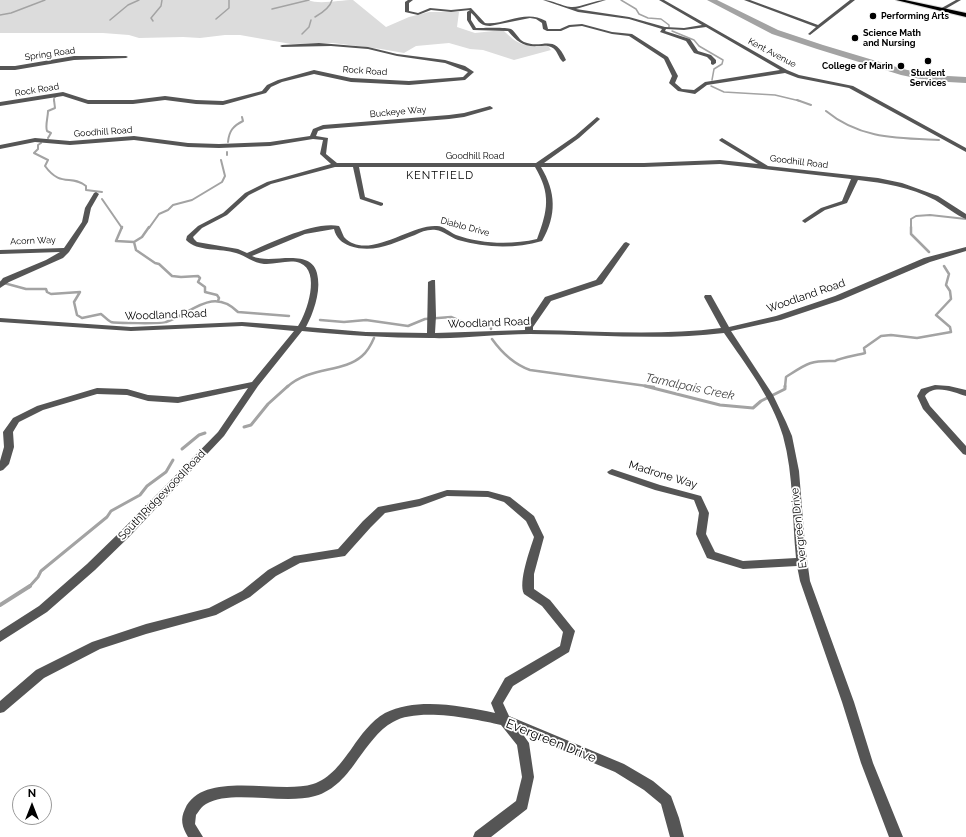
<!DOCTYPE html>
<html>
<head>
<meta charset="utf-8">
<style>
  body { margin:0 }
  #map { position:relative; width:966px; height:837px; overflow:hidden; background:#fff; font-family:Raleway,sans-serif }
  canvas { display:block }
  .north { position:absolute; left:12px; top:785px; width:40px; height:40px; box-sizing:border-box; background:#fff; border:1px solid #999; border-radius:50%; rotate:0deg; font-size:11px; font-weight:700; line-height:16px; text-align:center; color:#000 }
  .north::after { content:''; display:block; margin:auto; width:14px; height:18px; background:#000; clip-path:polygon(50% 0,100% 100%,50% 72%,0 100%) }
</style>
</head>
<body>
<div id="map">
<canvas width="966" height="837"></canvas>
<div class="north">N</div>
</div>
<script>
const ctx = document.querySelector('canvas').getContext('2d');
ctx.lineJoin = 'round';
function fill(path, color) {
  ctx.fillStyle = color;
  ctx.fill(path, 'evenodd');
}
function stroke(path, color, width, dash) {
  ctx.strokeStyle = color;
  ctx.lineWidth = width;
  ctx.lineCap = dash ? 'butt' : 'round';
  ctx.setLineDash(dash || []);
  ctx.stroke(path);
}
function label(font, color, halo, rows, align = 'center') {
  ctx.font = font + ' Raleway,sans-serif';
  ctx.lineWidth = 3.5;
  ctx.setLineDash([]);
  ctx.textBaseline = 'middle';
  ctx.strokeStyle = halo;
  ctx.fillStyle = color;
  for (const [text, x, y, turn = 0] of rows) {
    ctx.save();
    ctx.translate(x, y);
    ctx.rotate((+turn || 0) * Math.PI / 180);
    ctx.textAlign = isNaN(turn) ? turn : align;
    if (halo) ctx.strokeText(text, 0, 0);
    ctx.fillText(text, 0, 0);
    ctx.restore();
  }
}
fill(new Path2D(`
  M0,0H308C319,5 340,0 353,0L386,27L409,17L429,12H459L457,27L475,33L503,30C520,47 525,46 548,46L551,50L514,60L483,50L470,49L449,43L416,46L404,53L381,49L333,43L291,44L240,35H225L200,38L183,37L139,38L129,35L103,33H0Z`), '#dcdcdc');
stroke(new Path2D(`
  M621,0L636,9L639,14L648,18L661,19L669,25V27
  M272,9L309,0
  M0,15L11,13L45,0
  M315,17C322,13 330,8 332,0
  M216,19L229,8V0
  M110,20L128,5L139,0
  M153,21L151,18L161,6L162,0
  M672,31L694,40L699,46L723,60L722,64L714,69L712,80
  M302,34L309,27L311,20
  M711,86L724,92L775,95L800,101
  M54,101V98L57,96`), '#a3a3a3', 1.5);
stroke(new Path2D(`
  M797,100L811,105
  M826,111C860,139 897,138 939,140
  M48,138L51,133L47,131C45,125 48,118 48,111L55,108L54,100
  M228,142C229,131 233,126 243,121L242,117
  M41,143L38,145V149L34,153L48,160L45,166C61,188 71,174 86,186V190L102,192
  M227,152V155
  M102,199L122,228
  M149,228L159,214L168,210L173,205L192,200L222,182L225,176L221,160
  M911,228V219L916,216L930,215L966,219`), '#a3a3a3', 2);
stroke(new Path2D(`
  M122,227L116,241L134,242L136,250L155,263L159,264L172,276L181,277L198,276L200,278L198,282L205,287V292L217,295L219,298L218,301
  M911,227V234L929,252
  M134,242L142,237L149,227
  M0,282L26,289H46L47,292L51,294L80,292L74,302L77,315L82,318L101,314C104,316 107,320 111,322C114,323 162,324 166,322C191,314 212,286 238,312L289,316
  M320,320L344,322L366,320L408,326L425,319L451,317L465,323H491V329
  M492,339C502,353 513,364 530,370L654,387
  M287,387C310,366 343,373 362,356C368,351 371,345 374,338
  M785,387L786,377C806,364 810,360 835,361C839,358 858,355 865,353L864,348L881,336L891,335L917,338L951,332L950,327L936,315L951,299L950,291L946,285L949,274L944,266`), '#a3a3a3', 2.5);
stroke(new Path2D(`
  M645,386L720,405L753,408L761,401L785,389V386
  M244,427L251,425L268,404L288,386
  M182,449L199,435L205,433
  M29,587L38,577L41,571L107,517L111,511L140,495L147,486L166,472L173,460`), '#a3a3a3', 3);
stroke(new Path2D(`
  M0,605L30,586`), '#a3a3a3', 4);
fill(new Path2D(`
  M707,0H717L778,30L823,45L903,69L930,75L966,77V83L930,81L901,75L817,49L772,34Z`), '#a3a3a3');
const major = new Path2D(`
  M896,0H905L966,13V17Z`);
stroke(major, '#dbdbdb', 2);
fill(new Path2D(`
  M408,0H413L409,3V11L418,13L430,8L451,10L471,8L485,23C507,25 525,9 546,21L548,29H560L569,25L582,24L612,32L632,34L668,57L678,76L675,83L682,89L694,90L705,82L780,70L706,27L684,30L666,29L665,31L690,39L698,51L711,55L716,60V63L713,65L711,64V61L707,57L694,53L686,41L660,32L662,29L629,19L578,12L543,0C553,0 561,6 571,7C579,8 595,0 606,0L576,9L629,17L665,27L684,28L702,25L659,0H664L787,70L799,75L853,86L966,148V152L849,88L798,78L785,73L707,85L695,94L678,91L669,83L672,76L664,59L629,36L612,34L582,26L570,27L561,31H547L543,29L542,23L536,19L530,18L490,26C477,25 479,19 471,13V20L476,28C482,28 507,27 511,29C516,32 518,39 524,42C543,50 554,32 566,60L563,62C558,58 558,50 551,47C547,45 543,46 538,46C524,47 517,42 508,31L473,30L467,20V12L470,10L451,12L431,10L418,15L405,12V2Z
  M744,0H750L818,25L850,0H855L810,35L808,34L816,27Z
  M956,0H961L942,11L938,10Z
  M319,43L368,47L397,54L445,60L465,66L474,72L465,80L409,85L351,82L314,74L282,82L271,87L266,93L223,105L196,104L165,100L133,104H88L63,96L0,106V102L63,92L88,100H133L165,96L196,100L223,101L262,91L267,85L278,80L314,70L351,78L409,81L463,77L468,72L445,63L397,56L368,49L331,46L282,47L280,46L282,45Z
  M74,56H126L128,57L126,58L74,60L15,70H0V66H15Z
  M490,106L493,108L492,109L464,117L449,119L324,129L318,131L316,136L328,138L326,154L337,163H536L575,136L597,117L600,119L599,120L579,138L544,163H644L720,160L758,164L720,141L719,140L722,138L768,166L878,178L902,183L938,196L966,214V219C957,216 944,205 935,200C910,187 884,183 858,180L847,203L825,210L805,223L802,221L803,220L821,208L842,201L851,179L720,164L644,167H541C556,192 557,215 542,241C514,249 486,248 458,240C450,237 443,231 436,230C428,229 421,232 415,235C393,243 374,254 350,246C342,243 336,238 334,229L305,234L252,256C272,266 315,244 318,279C320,294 313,314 306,327L366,332L427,333L428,282L432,280H435L436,316L435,333L525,330V327L545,297L596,280L624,243L626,242L630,244L602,284L551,301L533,327V330C596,331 659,336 721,328L704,297L705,295H711L729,327L776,316L835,296L924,258L966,247V251L930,262L841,300L781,320L731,331L773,395L786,422L792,436L799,471L805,545L810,581L854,702L873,763L903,837H889L861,763L842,702L800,581L797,566L743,569L707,558L696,534L699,513L694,500L655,490L609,474L607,472L612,469L660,485L701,496L709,513L706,534L715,552L743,561L796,558C792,518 794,476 783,436C772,398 746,365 724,333C659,341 595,334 530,334C496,334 463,339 430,338C387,338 345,335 302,331L258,386L224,436L130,536L95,570L47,612L0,642V631L39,606L87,564L122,530L218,432L248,388L178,403L148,401L127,395L97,394L43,410L19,422L13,432L14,447L9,464L3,470L0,471V461L4,447L3,432L13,418L37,406L97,388L127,389L148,395L178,397L252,382L294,331L242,326L131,331L0,322V318L131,327L242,322L298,326C307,313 321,271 300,263C289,259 275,265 264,264C253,263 246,256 236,253C221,248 197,252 186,240L187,236L198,226L223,213L245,193L267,182L331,164L320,154L323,140L313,139L270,146L219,148L188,147L134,140L70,145L35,142L0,149V145L35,138L70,141L134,136L188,143L219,144L270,142L310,136L313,129L323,125L449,115L464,113ZM335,167H353L360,199L381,206L383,205V203L365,197L359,167H535C551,194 548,210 537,239C511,245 481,244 456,235C449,232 444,226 437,226C410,224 367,262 344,237C342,233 341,229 339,226C314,221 271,243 247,253L238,249L197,242L194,239L193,237L202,228L227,215L249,195L271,184Z
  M96,192L99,194L91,208L88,222L69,252L63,258L9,282L0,288V282L3,278L46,260L60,252L0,254V250L64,248L82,222L85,208L94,193Z
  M935,385L949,386L966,390V396C955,393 934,383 925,396L930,406L966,446V455L963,454L923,409L917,396L921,389Z
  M447,490L488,491L510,497L534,516L544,537L534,574V589L550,600L575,631L569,652L513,686L503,703L509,716L624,764L653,781L671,796L679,818L684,837H670L661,804L644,790L615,772L522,733L529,743L534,777L527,809L491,837H473L475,832L516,801L522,777L517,745L501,725C475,719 418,707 393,722C378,730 368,746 358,759C347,775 334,791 315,796C284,805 231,789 206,804C202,806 199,811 196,815L195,824L203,837H188C182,827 180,819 185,809C203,769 279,795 313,784C330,779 342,762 352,748C361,735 371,721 385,713C418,697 461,706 495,713L491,703L505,678L560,646L563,632L542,606L524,594C518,582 530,550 534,537L526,521L504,502L488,497L447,496L420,506L385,513L371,527L345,556L300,563L276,576L250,597L216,615L146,634L100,649L44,678L4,712L0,713V701L36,670L92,642L146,624L209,608L242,591L268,570L294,556L338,549L363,521L378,507L419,499Z`), '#555');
fill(major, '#000');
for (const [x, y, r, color] of [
  [873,16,4,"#000"],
  [855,38,4,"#000"],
  [928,61,4,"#000"],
  [901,66,4,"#000"]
]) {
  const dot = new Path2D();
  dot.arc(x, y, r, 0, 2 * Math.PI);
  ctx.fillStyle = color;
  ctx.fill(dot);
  stroke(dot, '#fff', 1.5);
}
label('bold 9px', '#000', '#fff', [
  ["Performing Arts",881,16],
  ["Science Math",863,33],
  ["and Nursing",863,43],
  ["College of Marin",893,66,"right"],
  ["Student",928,73,"center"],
  ["Services",928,83,"center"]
], 'left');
label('9px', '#000', '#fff', [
  ["Kent Avenue",772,53,28],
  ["Spring Road",50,54,-8],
  ["Rock Road",365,71,4],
  ["Rock Road",37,90,-9],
  ["Buckeye Way",398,112,-5],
  ["Goodhill Road",103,132,-4],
  ["Goodhill Road",475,156],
  ["Goodhill Road",799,162,7],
  ["Diablo Drive",465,227,15],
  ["Acorn Way",33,241,-2]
]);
ctx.letterSpacing = '1px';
label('11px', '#000', '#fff', [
  ["KENTFIELD",440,176]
]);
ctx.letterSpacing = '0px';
label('11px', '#000', '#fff', [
  ["Woodland Road",806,296,-19],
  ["Woodland Road",166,315,-2],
  ["Woodland Road",489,323,-2],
  ["Madrone Way",663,475,17],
  ["South Ridgewood Road",162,495,-46],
  ["Evergreen Drive",799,528,-96]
]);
label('italic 12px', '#444', '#fff', [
  ["Tamalpais Creek",690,387,12]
]);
label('13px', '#000', '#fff', [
  ["Evergreen Drive",551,741,22]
]);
</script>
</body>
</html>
